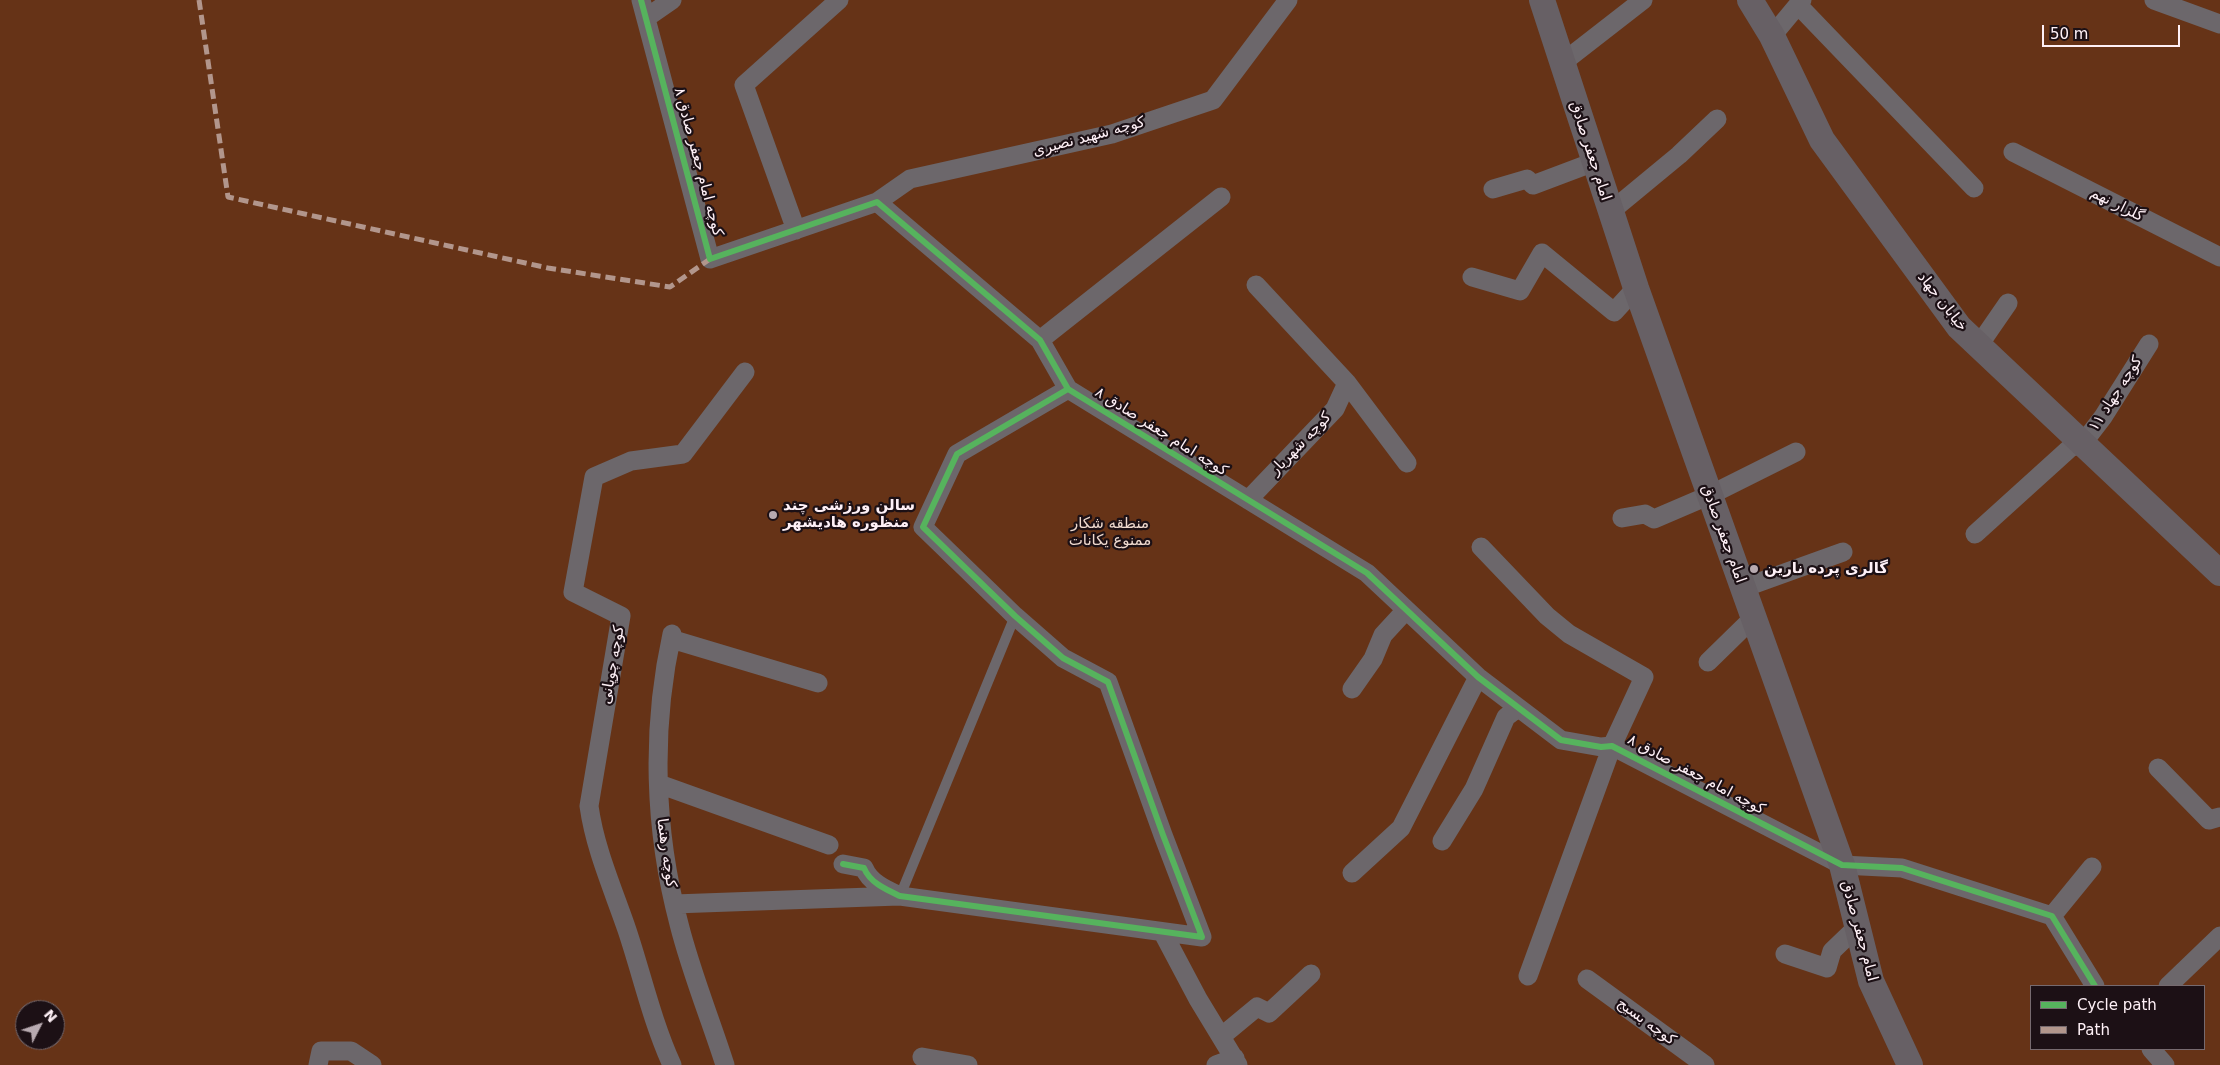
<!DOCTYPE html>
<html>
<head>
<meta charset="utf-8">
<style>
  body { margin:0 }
  #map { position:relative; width:2220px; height:1065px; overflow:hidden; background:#36292f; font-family:"DejaVu Sans",sans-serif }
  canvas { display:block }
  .legend { position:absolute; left:2030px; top:985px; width:175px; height:65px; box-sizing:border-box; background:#1c1015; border:1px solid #766a6f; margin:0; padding:6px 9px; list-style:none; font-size:15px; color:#fef0f6 }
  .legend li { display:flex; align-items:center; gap:10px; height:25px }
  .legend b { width:25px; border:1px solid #766a6f }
  .north { position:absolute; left:15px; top:1000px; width:50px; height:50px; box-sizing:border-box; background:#1c1015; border:1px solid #766a6f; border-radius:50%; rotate:49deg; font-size:14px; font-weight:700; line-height:20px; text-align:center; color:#fef0f6 }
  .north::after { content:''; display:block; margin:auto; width:18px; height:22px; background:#b8aab0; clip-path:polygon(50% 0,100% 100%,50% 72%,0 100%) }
  .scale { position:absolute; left:2042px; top:25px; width:138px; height:22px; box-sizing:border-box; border:2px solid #fef0f6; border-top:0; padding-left:6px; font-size:15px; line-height:18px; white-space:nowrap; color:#fef0f6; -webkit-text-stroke:4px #1c1015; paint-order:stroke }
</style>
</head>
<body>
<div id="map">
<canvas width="2220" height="1065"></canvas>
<ul class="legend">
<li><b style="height:6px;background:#56b35d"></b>Cycle path</li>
<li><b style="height:6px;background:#b2968c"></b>Path</li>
</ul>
<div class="north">N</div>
<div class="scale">50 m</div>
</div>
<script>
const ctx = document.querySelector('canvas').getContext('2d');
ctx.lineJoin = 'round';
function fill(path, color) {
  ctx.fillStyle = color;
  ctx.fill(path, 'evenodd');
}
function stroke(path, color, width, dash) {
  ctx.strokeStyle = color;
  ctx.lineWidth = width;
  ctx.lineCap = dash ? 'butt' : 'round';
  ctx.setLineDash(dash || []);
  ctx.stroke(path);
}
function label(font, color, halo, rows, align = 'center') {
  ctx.font = font + ' "DejaVu Sans",Cairo,sans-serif';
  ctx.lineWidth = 4.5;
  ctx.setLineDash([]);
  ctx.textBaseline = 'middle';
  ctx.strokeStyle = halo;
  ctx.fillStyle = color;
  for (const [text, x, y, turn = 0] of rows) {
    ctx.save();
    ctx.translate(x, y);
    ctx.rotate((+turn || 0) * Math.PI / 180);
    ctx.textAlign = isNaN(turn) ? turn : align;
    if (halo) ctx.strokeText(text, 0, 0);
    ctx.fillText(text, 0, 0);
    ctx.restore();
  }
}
fill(new Path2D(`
  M0,0H2220V1065H0ZM2031,986H2204V1049H2031ZM25,1010H55V1040H25Z`), '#663317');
stroke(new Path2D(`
  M900,896L1015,616`), '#6c676b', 10);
stroke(new Path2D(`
  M641,0L710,259L877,202L1040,340L1068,389L1367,573L1478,677L1561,740L1601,747L1612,746L1842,865L1902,868L2052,916L2095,986
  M2154,0L2220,24
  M1798,5L1974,188
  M646,18L672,0
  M1772,36L1802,0
  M1562,63L1643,0
  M2013,152L2220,257
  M1493,189L1527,179L1533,185L1594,162
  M877,202L910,179L1112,134L1213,100L1288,0
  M1610,212L1679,155L1717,119
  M796,230L744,85L839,0
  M1472,277L1520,291L1542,253L1614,312L1636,288
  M1256,285L1347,383L1407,463
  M1040,340L1221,197
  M1979,345L2008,303
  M1248,500L1335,409L1347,383
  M1622,518L1645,514L1654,519L1710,495L1796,452
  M1975,534L2070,448L2083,443L2103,417L2149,344
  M1481,547L1547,616L1569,634L1644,677L1612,746L1528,976
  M1743,588L1843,552
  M672,634C651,729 654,830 679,924C691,972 710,1018 725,1065
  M671,639L818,683
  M1708,662L1753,618
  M1352,689L1373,659L1383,635L1406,610
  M2158,768L2209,820L2220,817
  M659,784L829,845
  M1442,841L1474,789L1506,717L1518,708
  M843,864L864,868C870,883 887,890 900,896L1202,937L1163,835L1108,682L1063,658L1015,616L923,527L957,454L1068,389
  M1352,873L1401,828L1478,677
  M674,904L899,896
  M2052,916L2092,867
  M1163,933L1198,999L1238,1065
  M1785,954L1827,968L1832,951L1857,927
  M1587,979L1705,1065
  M2168,986L2220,936
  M1222,1036L1257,1007L1269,1013L1311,974
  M2151,1049L2165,1065
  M922,1057L968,1065
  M318,1065L321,1051H351L372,1065
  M672,1065C652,1021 642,975 627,930C613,889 595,849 589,806L621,616L573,592L594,477L631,461L683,454L745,372
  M1216,1065L1235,1058`), '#6c676b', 19);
stroke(new Path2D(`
  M1542,0L1636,288L1842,865L1871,981L1910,1065
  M1750,0L1772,36L1822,140L1959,327L2220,573`), '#676065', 26);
stroke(new Path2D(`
  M199,0L228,197L548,268L670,287L710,259`), '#b2968c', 5, [10, 5]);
stroke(new Path2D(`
  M641,0L710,259L877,202L1040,340L1068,389L1367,573L1478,677L1561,740L1601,747L1612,746L1842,865L1902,868L2052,916L2095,986
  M843,864L864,868C870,883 887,890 900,896L1202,937L1163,835L1108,682L1063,658L1015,616L923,527L957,454L1068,389`), '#56b35d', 6);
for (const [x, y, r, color] of [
  [773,515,5,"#b8aab0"],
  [1754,569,5,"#b8aab0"]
]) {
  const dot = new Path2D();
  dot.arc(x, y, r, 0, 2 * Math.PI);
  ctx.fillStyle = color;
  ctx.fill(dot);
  stroke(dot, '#1c1015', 2);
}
label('15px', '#fef0f6', '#1c1015', [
  ["کوچه شهید نصیری",1089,137,-15],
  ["امام جعفر صادق",1590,151,72],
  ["کوچه امام جعفر صادق ۸",698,162,75],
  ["گلزار نهم",2117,205,27],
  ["خیابان جهاد",1942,302,52],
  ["کوچه جهاد ۱۱",2116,394,-57],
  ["کوچه امام جعفر صادق ۸",1161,432,32],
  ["کوچه شهریار",1301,444,-46],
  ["امام جعفر صادق",1723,534,70],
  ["کوچه چوپانی",613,665,-80],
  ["کوچه امام جعفر صادق ۸",1696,775,28],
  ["کوچه رهنما",666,853,82],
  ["امام جعفر صادق",1859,931,75],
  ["کوچه بسیج",1646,1022,36]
]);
label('bold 15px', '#fef0f6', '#1c1015', [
  ["سالن ورزشی چند",783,506],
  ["منظوره هادیشهر",783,523],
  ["گالری پرده نارین",1764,569]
], 'left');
label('15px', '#efd9ce', '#1c1015', [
  ["منطقه شکار",1110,524],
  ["ممنوع یکانات",1110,541]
]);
</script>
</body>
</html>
